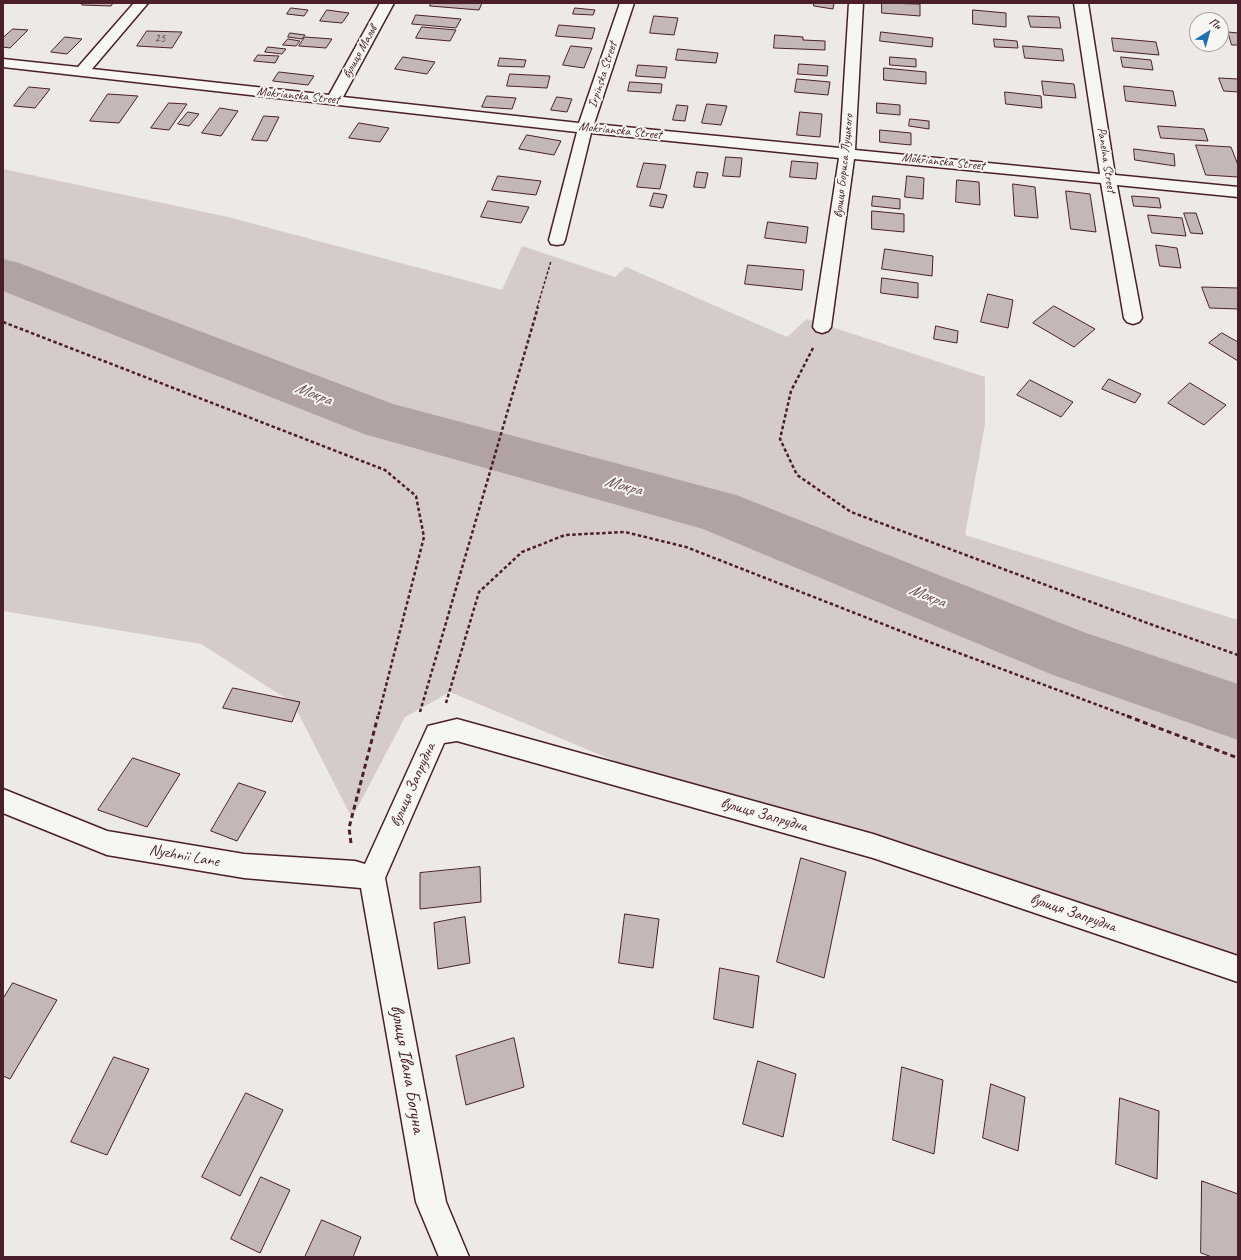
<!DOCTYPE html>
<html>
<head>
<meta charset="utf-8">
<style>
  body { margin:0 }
  #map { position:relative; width:1241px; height:1260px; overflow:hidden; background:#ece9e6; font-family:Caveat,sans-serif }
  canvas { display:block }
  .frame { position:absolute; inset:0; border:4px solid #4a1f2b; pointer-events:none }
  .north { position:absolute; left:1189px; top:12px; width:40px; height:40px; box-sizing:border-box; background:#f6f6f2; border:1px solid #b1a0a2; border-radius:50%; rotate:37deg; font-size:11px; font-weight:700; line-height:16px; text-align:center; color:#4a1f2b }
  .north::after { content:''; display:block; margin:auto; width:14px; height:18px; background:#1f6fb2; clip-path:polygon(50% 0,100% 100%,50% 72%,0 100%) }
</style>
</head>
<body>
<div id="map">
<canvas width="1241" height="1260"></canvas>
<div class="frame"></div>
<div class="north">Пн</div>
</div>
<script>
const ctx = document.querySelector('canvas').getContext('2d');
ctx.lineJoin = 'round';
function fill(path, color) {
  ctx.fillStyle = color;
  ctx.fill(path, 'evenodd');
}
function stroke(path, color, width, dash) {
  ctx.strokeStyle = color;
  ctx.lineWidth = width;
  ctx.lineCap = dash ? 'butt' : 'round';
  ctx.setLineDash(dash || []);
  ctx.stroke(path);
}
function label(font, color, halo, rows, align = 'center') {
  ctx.font = font + ' Caveat,sans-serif';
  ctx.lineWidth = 4;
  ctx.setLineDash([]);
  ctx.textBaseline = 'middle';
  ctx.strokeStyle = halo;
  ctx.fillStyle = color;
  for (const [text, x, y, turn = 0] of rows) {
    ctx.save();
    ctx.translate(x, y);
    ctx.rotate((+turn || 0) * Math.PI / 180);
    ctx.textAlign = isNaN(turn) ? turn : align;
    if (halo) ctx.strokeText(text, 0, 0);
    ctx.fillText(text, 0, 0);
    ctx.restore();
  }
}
fill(new Path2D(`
  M3,169L228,217L502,290L522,246L615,277L626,267L787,337L807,319L985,377V424L965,535L1238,620V960L622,764L450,692L405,717L352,818L293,703L201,644L3,611Z`), '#d4cbca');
fill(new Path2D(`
  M3,259L19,263L393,404L736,495L1086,633L1238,684V740L1053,675L703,529L364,434L3,291Z`), '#b1a2a3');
const building = new Path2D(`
  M83,3H113L111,6L82,5Z
  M431,3H482L479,10L430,6Z
  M814,3H834L833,9L814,6Z
  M882,3L920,4V16L882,13Z
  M291,8L308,10L304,16L287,14Z
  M575,8L595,10L593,15L573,14Z
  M327,10L349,13L342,23L320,21Z
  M973,10L1006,13V27L973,24Z
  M416,15L461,19L456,28L412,24Z
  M654,16L678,18L674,35L650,33Z
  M1028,16L1059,17L1061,28L1031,27Z
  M559,25L595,28L592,39L556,36Z
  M422,27L456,30L450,41L416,38Z
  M13,29L28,30L10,48L3,47V38Z
  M147,31L182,32L172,48L137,46Z
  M881,32L933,38L932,47L880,41Z
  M1228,32L1238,33V45H1232Z
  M290,33L305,35L302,39L288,37Z
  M775,35L803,37V40L825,41V50L774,48Z
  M65,37L82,39L67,54L51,52Z
  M305,37L332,39L326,48L299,46Z
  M1112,38L1156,42L1159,55L1114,51Z
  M288,39L300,41L296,46L283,45Z
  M994,39L1017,41L1018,48L995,47Z
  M571,46L592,48L584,68L563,65Z
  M1023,46L1062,49L1064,61L1025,58Z
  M268,47L286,49L282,54L265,52Z
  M678,49L718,53L716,63L676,60Z
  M258,55L279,56L275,63L254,61Z
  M403,57L435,62L427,74L395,69Z
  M890,57L916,59V67L890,65Z
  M1121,57L1151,60L1153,70L1123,67Z
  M500,58L526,60L524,67L498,66Z
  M799,64L828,66L827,76L798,74Z
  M638,65L667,67L665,78L636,76Z
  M884,68L926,72V84L884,80Z
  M279,72L314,76L308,85L273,81Z
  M510,74L550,76L547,88L507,86Z
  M1219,78L1238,79V92L1224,91Z
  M797,79L830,82L828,95L795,92Z
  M1042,81L1074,84L1076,98L1044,95Z
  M630,82L662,84L661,93L628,91Z
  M1124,86L1173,91L1176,106L1126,101Z
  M29,87L50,89L35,108L14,106Z
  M1005,92L1041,96L1042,108L1006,104Z
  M108,94L138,96L119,123L90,121Z
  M487,96L516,98L512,109L482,107Z
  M557,97L572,99L567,112L551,110Z
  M169,103L187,104L169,130L151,128Z
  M877,103L900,105V115L877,113Z
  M707,104L727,106L721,125L702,123Z
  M677,105L688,106L685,121L673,120Z
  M220,108L238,111L221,136L202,133Z
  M188,112L199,114L189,126L178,124Z
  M800,112L822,114L820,137L797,135Z
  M264,116L279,117L267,141L252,140Z
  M910,119L929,121V129L909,126Z
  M359,123L389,128L380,142L349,138Z
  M1158,126L1204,129L1208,141L1161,138Z
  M880,130L911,133V145L880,142Z
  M527,135L561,141L554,155L519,149Z
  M1196,145L1231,147L1238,165V177L1206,175Z
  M1134,149L1174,154L1175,166L1135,160Z
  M726,157L742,158L740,177L723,176Z
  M792,161L818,163L816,179L790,177Z
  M644,163L666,165L660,189L637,187Z
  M697,172L708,173L705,188L694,187Z
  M498,176L541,181L536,195L492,190Z
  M907,176L924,178L923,199L905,197Z
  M957,180L979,182L980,205L956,202Z
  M1013,184L1035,187L1038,218L1015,216Z
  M1066,191L1090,194L1096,232L1071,229Z
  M654,193L667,195L663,208L650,206Z
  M873,196L900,199V209L872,206Z
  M1132,196L1159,198L1161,208L1134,206Z
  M488,201L529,207L521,223L481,217Z
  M872,211L904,214V232L872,229Z
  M1184,213H1196L1203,234L1191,233Z
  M1148,215L1182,218L1186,236L1152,233Z
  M768,222L808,227L806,243L765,238Z
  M1156,245L1177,248L1181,268L1160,266Z
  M885,249L933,256L932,276L882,269Z
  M748,265L804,270L802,290L745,284Z
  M882,278L918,283V298L881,293Z
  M1202,287L1238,288V309L1210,308Z
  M988,294L1013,300L1008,328L981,322Z
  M1054,306L1095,329L1074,347L1033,323Z
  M936,326L958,331L957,343L934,339Z
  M1222,333L1238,342V361L1209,343Z
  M1109,379L1141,394L1135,403L1102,389Z
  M1030,380L1073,402L1061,417L1017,395Z
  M1190,383L1226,405L1204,425L1168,403Z
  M233,688L300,702L292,722L223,708Z
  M133,758L180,774L147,827L98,810Z
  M239,783L266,792L237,841L211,831Z
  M801,858L846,872L824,978L777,962Z
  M480,867L481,902L420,909V873Z
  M625,914L659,919L653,968L619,963Z
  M465,917L470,963L438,969L434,923Z
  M720,968L759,976L753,1028L714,1019Z
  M13,983L57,1000L10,1079L3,1076V999Z
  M514,1038L524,1087L466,1105L456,1056Z
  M114,1057L149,1069L107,1155L71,1142Z
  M758,1061L796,1074L783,1137L743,1124Z
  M902,1067L943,1080L934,1154L893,1140Z
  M991,1084L1025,1097L1018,1151L983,1138Z
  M246,1093L283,1110L240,1196L202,1177Z
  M1120,1098L1159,1111L1157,1179L1116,1164Z
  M261,1177L290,1190L260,1253L231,1239Z
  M1202,1181L1238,1194V1257H1212L1201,1253Z
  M322,1220L361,1237L353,1257H305Z`);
fill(building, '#c4b7b7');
stroke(building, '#4a1f2b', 1);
const street = new Path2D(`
  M134,3H148L92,69L329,95L380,3H394L343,97L579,123L620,3H634L594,124L840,148L849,3H863L855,150L1100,174L1074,3H1088L1115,175L1238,187V197L1117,185L1142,318L1139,322L1133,324L1127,322L1124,318L1101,183L854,159L831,327L828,331L822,333L816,331L813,327L839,158L591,133L565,240L563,244L557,245L551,244L549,240L577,132L3,67V59L78,67Z
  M457,719L873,834L1238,956V982L873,858L457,741L444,743L385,878L446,1202L469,1257H439L416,1202L361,888L244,878L107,855L3,813V789L107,831L244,854L355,861L365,864L428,726Z`);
stroke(street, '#4a1f2b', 3);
stroke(new Path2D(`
  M537,308L551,261`), '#4a1f2b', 1.5, [3, 2]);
stroke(new Path2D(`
  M3,322L385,470L416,496L424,537L378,717
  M813,348L791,391L780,439L797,475L851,512L1150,624L1238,655
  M446,703L479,592L522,552L565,535L625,532L686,547L916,637L1130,717
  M420,712L538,307`), '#4a1f2b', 2.5, [3.5, 2.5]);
stroke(new Path2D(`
  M1127,716L1238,758
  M351,843L349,828L378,716`), '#4a1f2b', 3, [5, 3.5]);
fill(street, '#f6f6f2');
label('12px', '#68454e', null, [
  ["25",160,39]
]);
label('13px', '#4a1f2b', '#f6f6f2', [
  ["вулиця Мальв",360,52,-61],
  ["Irpinska Street",603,75,-72],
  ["Mokrianska Street",298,96,6],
  ["Mokrianska Street",620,131,6],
  ["Panelna Street",1106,160,81],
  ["Mokrianska Street",943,162,6],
  ["вулиця Бориса Луцького",844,166,-84]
]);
label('16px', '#4a1f2b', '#f6f6f2', [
  ["вулиця Запрудна",413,785,-66],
  ["вулиця Запрудна",764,815,16],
  ["Nyzhnii Lane",184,856,10],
  ["вулиця Запрудна",1073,913,19]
]);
label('italic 17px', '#6e4d55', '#f6f6f2', [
  ["Мокра",313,394,21],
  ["Мокра",623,486,15],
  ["Мокра",927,596,22]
]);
label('19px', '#4a1f2b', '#f6f6f2', [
  ["вулиця Івана Богуна",407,1069,80]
]);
</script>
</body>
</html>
